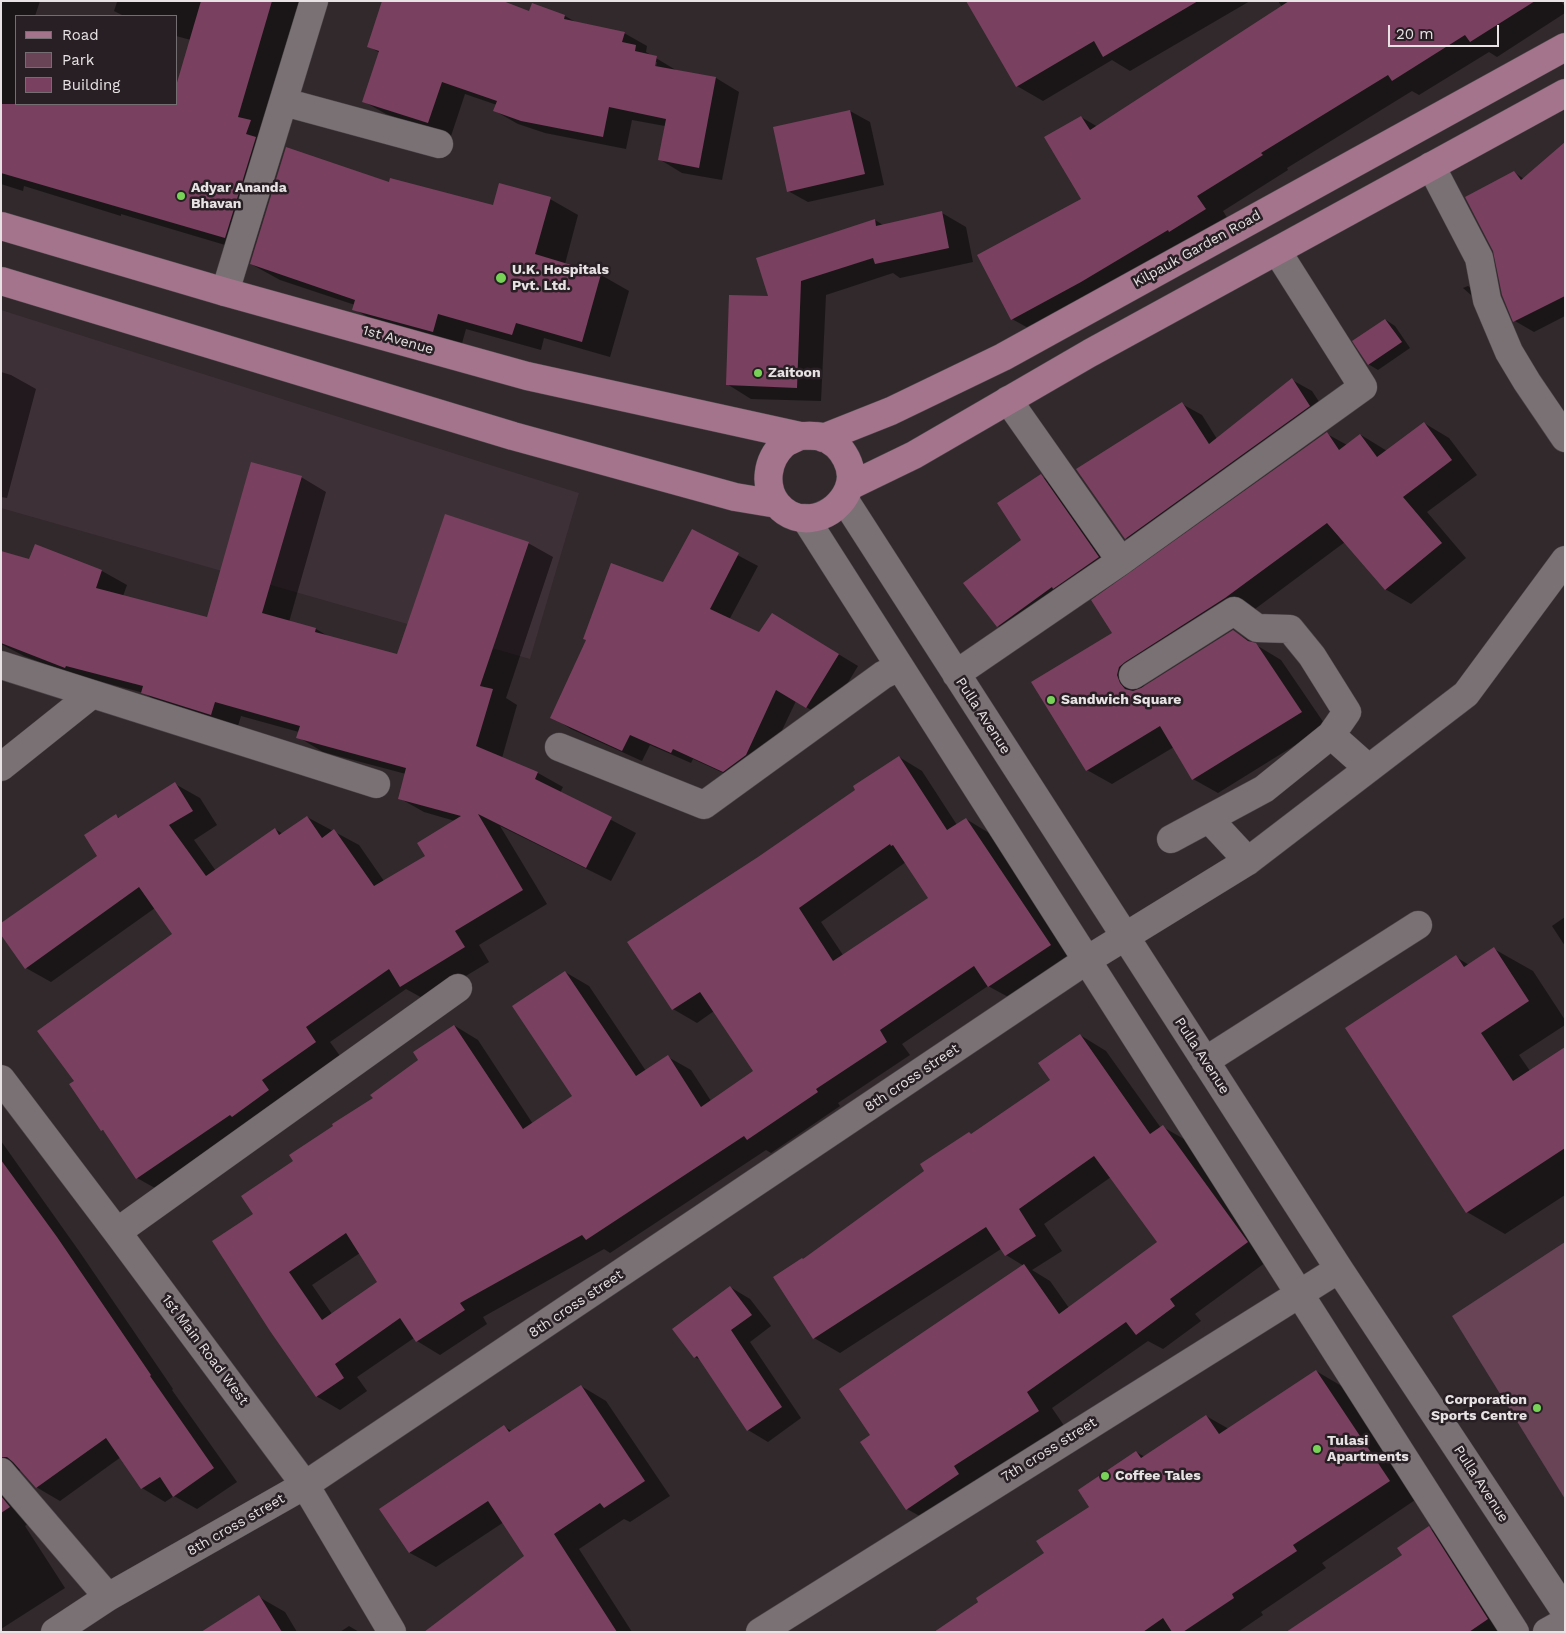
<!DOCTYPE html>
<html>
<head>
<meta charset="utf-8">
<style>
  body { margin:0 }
  #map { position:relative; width:1566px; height:1633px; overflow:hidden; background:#31292c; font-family:"Work Sans",sans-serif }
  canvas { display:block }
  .frame { position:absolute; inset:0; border:2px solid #e8e2e5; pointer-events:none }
  .legend { position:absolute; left:15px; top:15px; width:162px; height:90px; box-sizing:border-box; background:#271f23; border:1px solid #746d71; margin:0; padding:6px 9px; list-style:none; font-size:15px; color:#e8e2e5 }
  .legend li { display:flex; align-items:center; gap:10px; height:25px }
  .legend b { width:25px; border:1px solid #746d71 }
  .scale { position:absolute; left:1388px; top:25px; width:111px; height:22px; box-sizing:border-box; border:2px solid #e8e2e5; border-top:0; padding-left:6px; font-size:15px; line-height:18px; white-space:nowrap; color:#e8e2e5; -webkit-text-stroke:4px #271f23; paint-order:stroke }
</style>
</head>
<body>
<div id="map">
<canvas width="1566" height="1633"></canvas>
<div class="frame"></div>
<ul class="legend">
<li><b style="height:6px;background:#a4748c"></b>Road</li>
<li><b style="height:14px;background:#694356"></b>Park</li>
<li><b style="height:14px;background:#7a405f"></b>Building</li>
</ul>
<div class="scale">20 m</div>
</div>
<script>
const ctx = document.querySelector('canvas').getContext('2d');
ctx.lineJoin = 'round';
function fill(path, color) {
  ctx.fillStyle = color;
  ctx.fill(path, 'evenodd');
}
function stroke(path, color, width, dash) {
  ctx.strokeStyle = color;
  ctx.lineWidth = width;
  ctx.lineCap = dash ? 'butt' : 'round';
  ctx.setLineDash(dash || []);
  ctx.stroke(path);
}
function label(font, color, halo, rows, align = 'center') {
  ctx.font = font + ' "Work Sans",sans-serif';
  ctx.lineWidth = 5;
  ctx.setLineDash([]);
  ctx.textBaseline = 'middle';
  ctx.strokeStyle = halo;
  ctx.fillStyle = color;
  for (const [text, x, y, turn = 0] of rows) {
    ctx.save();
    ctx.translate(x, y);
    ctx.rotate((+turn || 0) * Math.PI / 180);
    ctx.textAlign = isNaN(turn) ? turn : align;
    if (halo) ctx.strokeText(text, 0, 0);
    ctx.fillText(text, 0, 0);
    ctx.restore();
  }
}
fill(new Path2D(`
  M1,310L579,493L530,659L1,508Z`), '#3e3037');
fill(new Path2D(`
  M1565,1242V1499L1452,1316Z`), '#694356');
fill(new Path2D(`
  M1,1H40L35,16H16V104H176L191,40L176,36V16H124L114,11L117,2L113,1H304L273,149L282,154L252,253L121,214V216L24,186L23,191L1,184Z
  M967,1H1250L1130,71L1112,60L1043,101L1017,86Z
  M1278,1H1561L1565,7V13L1497,57L1489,52L1419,95L1412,91L1287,168L1288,170L1223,211L1231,224L1039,334L1012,319L1082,200L1081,117L1098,127L1282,7Z
  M530,12L565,16L579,24L624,33L647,46L646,52L679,72L716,78L739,92L722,180L682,173L659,159L665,126L632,120L626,149L545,133L518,124L495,111L497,105L465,94L451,136L386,114L363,101L380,53L368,46ZM654,62H657L655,72Z
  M850,111L870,122L884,185L808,202L788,191Z
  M1565,144V316L1534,332L1515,321L1503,295L1514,172L1524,179Z
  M390,184L493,207L550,199L578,215L565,264L601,275L629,291L610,357L544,338L541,350L466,329L461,347L382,325L354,309L355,305L280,280L251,264Z
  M942,213L966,227L973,262L900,278L893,273L826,295L821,401L751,399L727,384L769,298L875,220L883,225Z
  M1468,286L1488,298L1489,306L1471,295L1463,288Z
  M1386,320L1395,326L1410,348L1378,370L1368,364Z
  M1,372L11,375L36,389L7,498L1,497Z
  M1292,380L1312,391L1329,417L1145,550L1126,538L1182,404L1202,415L1217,439Z
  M1424,423L1449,438L1477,475L1427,512L1466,558L1411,604L1385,589L1345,542L1251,612L1145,682L1143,689L1233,631L1281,660L1326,726L1218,793L1193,779L1174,747L1112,784L1087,770L1114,634L1327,434L1347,445L1361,435L1387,451Z
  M1041,476L1067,491L1124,572L1023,641L998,626Z
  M301,477L326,492L289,622L316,629L331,638L398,656L528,543L553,557L506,698L517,705L502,758L538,773L563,787L560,793L636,833L611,881L500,826L547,904L479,945L489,962L426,1000L406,989L330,1042L340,1056L162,1192L137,1178L107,1133L102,1130L75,1081L173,934L155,908L51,982L26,968L99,856L116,816L120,818L175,784L200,798L217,825L194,840L216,871L275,829L283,834L307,817L359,845L384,881L427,856L455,821L424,812L399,798L406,774L323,752L298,737L299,732L241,716L237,729L167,707L144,693L91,679V681L24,656L1,644V552L30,560L35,546L102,571L127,585L123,596L207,619Z
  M692,531L758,566L729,620L760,634L792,626L858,666L826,719L796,701L765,766L743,782L693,759L691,763L650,745L642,761L571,729L552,717L664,584Z
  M899,757L922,771L957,825L966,819L989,833L1073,958L1012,999L988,986L902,1044L910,1055L838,1103L840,1106L771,1153L766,1150L610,1253L604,1249L483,1317L487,1324L440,1355L417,1341L414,1338L357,1377L367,1391L340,1410L316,1396L255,1215L294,1162L375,1098L420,1060L455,1026L478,1040L533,1124L574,1096L565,972L589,986L646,1071L668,1057L691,1070L711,1101L755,1072L714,1011L697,1023L673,1009L629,942L759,858L856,790ZM906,862L930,898L843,955L821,922ZM360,1253L379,1282L332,1314L312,1285Z
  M1565,917V946L1552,926Z
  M1494,949L1533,971L1565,1020V1025L1519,1055L1530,1071L1565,1053V1195L1505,1234L1467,1212L1456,957L1469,965Z
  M1080,1035L1106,1051L1161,1128L1163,1127L1189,1142L1273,1257L1195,1314L1201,1321L1163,1349L1148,1341L1052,1408L1065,1427L934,1524L907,1509L871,1435L1024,1266L1006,1255L1001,1249L840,1353L814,1338L804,1260L926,1171L972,1135L1052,1080ZM1111,1177L1159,1242L1069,1308L1050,1281L1032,1270L1062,1251L1044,1224Z
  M1,1141L79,1251L173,1389L172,1390L237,1482L197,1509L174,1496L165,1502L142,1488L121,1457L60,1501L36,1487L21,1470L14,1473L32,1520L25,1526L65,1588L1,1629Z
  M730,1287L750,1299L771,1326L750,1342L801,1418L768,1442L748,1430L702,1361L695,1357Z
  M1316,1371L1345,1388L1418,1498L1322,1563L1326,1568L1261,1612L1263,1615L1238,1632H936L1046,1553L1091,1507L1136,1452L1145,1457L1206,1416L1229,1429Z
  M581,1386L606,1401L670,1496L630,1522L624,1519L579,1549L632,1632H426L526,1556L504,1522L436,1567L410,1553L381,1509L504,1427L512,1431Z
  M1429,1528L1459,1545L1514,1632H1313L1403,1555Z
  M259,1597L285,1612L297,1632H203Z
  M349,1626L359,1632H340Z`), '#0007');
fill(new Path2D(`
  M201,1H272L238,117L251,120L246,134L256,137L225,238L1,173V104H176V86Z
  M382,1H503L529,11L532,3L565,15L564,19L625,32L622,42L636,45L635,51L657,56L655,66L716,77L699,168L658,160L666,119L609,107L603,137L521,121L493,111L497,101L442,82L428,123L362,102L379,51L367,47Z
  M966,1H1198L1103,57L1094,41L1016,87Z
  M1289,1H1535L1470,42L1465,35L1392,81L1388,75L1261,153L1263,155L1197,196L1206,209L1169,232L1168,230L1081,282L1011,320L977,255L1081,199L1044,137L1081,116L1090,130Z
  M850,110L865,174L787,192L773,127Z
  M1565,142V296L1513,322L1502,295L1493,251L1465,197L1514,171L1521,180Z
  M286,147L389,182L390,178L493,205L499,183L551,197L535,254L601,274L582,342L516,323L512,335L438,314L433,332L352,310L355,300L250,264Z
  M942,211L949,248L875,264L873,258L801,281L797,388L726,385L729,295L768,296L756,258L875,219L876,226Z
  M1385,319L1402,342L1368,365L1352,341Z
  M1292,378L1310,406L1125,539L1076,469L1182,402L1209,444Z
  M1424,422L1452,460L1403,497L1442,543L1385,590L1327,523L1225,598L1125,662L1119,667L1117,675L1120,683L1125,689L1133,691L1141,688L1233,630L1248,641L1256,643L1302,712L1192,780L1160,726L1086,771L1031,682L1112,633L1091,600L1327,432L1339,450L1360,434L1377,457Z
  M251,462L302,476L262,613L316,628L315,632L397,654L445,514L529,542L480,686L493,689L476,746L538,772L535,779L612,817L586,868L478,814L523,890L455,931L465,947L400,987L389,969L306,1027L316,1042L262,1080L269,1090L232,1117L230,1115L136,1179L103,1130L101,1131L69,1084L74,1081L37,1031L172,934L139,887L25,969L1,935V923L97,856L84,835L116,814L118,818L175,782L193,811L169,825L206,876L275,828L279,835L307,816L322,838L334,829L374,886L425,856L417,843L461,816L398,799L406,768L296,738L300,726L215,702L211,715L141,693L143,686L66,666L65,668L1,643V551L29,559L35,544L102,570L96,588L207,617Z
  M1041,474L1099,557L1053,589L1052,587L997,627L963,583L1021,540L997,503Z
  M692,529L739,553L710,609L759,632L772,613L839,654L806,708L776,690L746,755L723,772L673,749L671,753L630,735L622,751L550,718L586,640L583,639L611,563L663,582Z
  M899,756L947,830L966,818L1051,945L988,987L974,966L880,1030L887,1042L816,1089L818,1092L747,1140L744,1136L586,1240L582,1235L460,1303L465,1310L416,1342L400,1318L335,1364L344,1378L316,1397L270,1331L212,1241L253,1214L241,1196L293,1161L289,1155L333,1126L332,1124L373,1098L370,1095L418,1060L413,1052L454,1025L523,1129L572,1096L512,1006L565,971L636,1076L668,1055L701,1107L753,1071L700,992L672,1010L627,942L758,857L855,790L853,786ZM890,844L891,846L893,845L928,898L833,961L799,908ZM346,1233L377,1282L322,1320L289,1272Z
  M1494,947L1529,1001L1481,1033L1513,1081L1565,1047V1148L1466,1213L1345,1028L1456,955L1464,967Z
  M1080,1034L1150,1134L1163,1125L1248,1242L1170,1299L1175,1306L1136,1335L1126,1322L1027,1392L1039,1411L954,1466L959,1474L906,1510L860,1442L870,1435L839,1389L1024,1264L1059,1314L1157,1242L1094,1156L1019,1209L1036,1236L1005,1256L986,1227L813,1339L773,1277L802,1258L803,1259L924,1171L920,1164L969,1132L971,1134L1050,1080L1038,1063Z
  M1,1160L57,1237L151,1375L150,1376L214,1468L173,1497L160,1477L141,1489L106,1438L36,1488L13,1462L7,1457H1Z
  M730,1286L752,1315L731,1330L782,1407L747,1431L697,1356L694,1358L672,1329Z
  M1316,1370L1390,1481L1293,1545L1297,1551L1232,1594L1234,1598L1183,1632H1172L1163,1618L1143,1632H934L978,1602L976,1598L1044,1553L1036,1541L1089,1507L1078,1490L1136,1451L1141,1458L1206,1415L1219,1434Z
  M581,1385L645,1481L604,1508L600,1503L554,1534L617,1632H424L524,1556L488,1501L409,1553L379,1509L504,1425L509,1432Z
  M1,1496L10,1507L1,1513Z
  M1429,1526L1488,1619L1469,1632H1286L1402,1555L1397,1548Z
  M259,1595L282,1632H201Z`), '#7a405f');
const minor = new Path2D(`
  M284,102L439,144
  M1431,166L1479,258L1487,300L1509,352L1527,382L1565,438
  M225,292L314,1
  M1008,400L1121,561
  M844,499L1339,1269L1565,1611
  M805,518L1515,1632
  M1,665L376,784
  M956,674L1121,561L1363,387L1277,251
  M1133,675L1234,611L1257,628L1290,629L1312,656L1347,712L1331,735L1264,789L1171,839
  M1331,735L1368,768
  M559,747L704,805L883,675L899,667
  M1,767L91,695
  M1209,819L1248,861
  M1205,1061L1418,925
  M1,1079L117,1232L305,1485L392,1632
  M117,1232L458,988
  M1,1472L108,1597
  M55,1632L108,1597L305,1485L1087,960L1248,861L1466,694L1565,560
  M760,1632L1339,1269
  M1547,1632L1565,1622`);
const major = new Path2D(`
  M1,226L225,292L527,376L800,436C807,436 815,435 822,437C843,444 857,470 848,490C836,518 798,530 777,504C763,486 767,460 783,445C787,441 794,439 800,436
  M1,281L513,436L735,497L777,504
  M823,438L891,411L1003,357L1565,47
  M850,486L914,455L1090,353L1565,93`);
stroke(minor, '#4e474b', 29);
stroke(major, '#4e474b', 29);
stroke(minor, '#7a7175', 28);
stroke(major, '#a4748c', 28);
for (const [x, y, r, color] of [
  [181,196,5,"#78d258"],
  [501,278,6,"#78d258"],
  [758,373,5,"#78d258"],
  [1051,700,5,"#78d258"],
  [1537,1408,5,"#78d258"],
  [1317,1449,5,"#78d258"],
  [1105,1476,5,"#78d258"]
]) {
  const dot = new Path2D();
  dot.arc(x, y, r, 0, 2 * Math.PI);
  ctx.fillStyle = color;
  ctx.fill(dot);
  stroke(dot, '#271f23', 2);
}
label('bold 14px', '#e8e2e5', '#271f23', [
  ["Adyar Ananda",191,188],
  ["Bhavan",191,204],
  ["U.K. Hospitals",512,270],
  ["Pvt. Ltd.",512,286],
  ["Zaitoon",768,373],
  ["Sandwich Square",1061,700],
  ["Corporation",1527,1400,"right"],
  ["Sports Centre",1527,1416,"right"],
  ["Tulasi",1327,1441],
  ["Apartments",1327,1457],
  ["Coffee Tales",1115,1476]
], 'left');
label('14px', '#e8e2e5', '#271f23', [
  ["Kilpauk Garden Road",1197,249,-29],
  ["1st Avenue",398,340,16],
  ["Pulla Avenue",983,716,57],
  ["Pulla Avenue",1202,1056,57],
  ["8th cross street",912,1078,-34],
  ["8th cross street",576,1304,-34],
  ["1st Main Road West",205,1350,53],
  ["7th cross street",1049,1450,-32],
  ["Pulla Avenue",1481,1484,57],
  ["8th cross street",236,1525,-30]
]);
</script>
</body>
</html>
